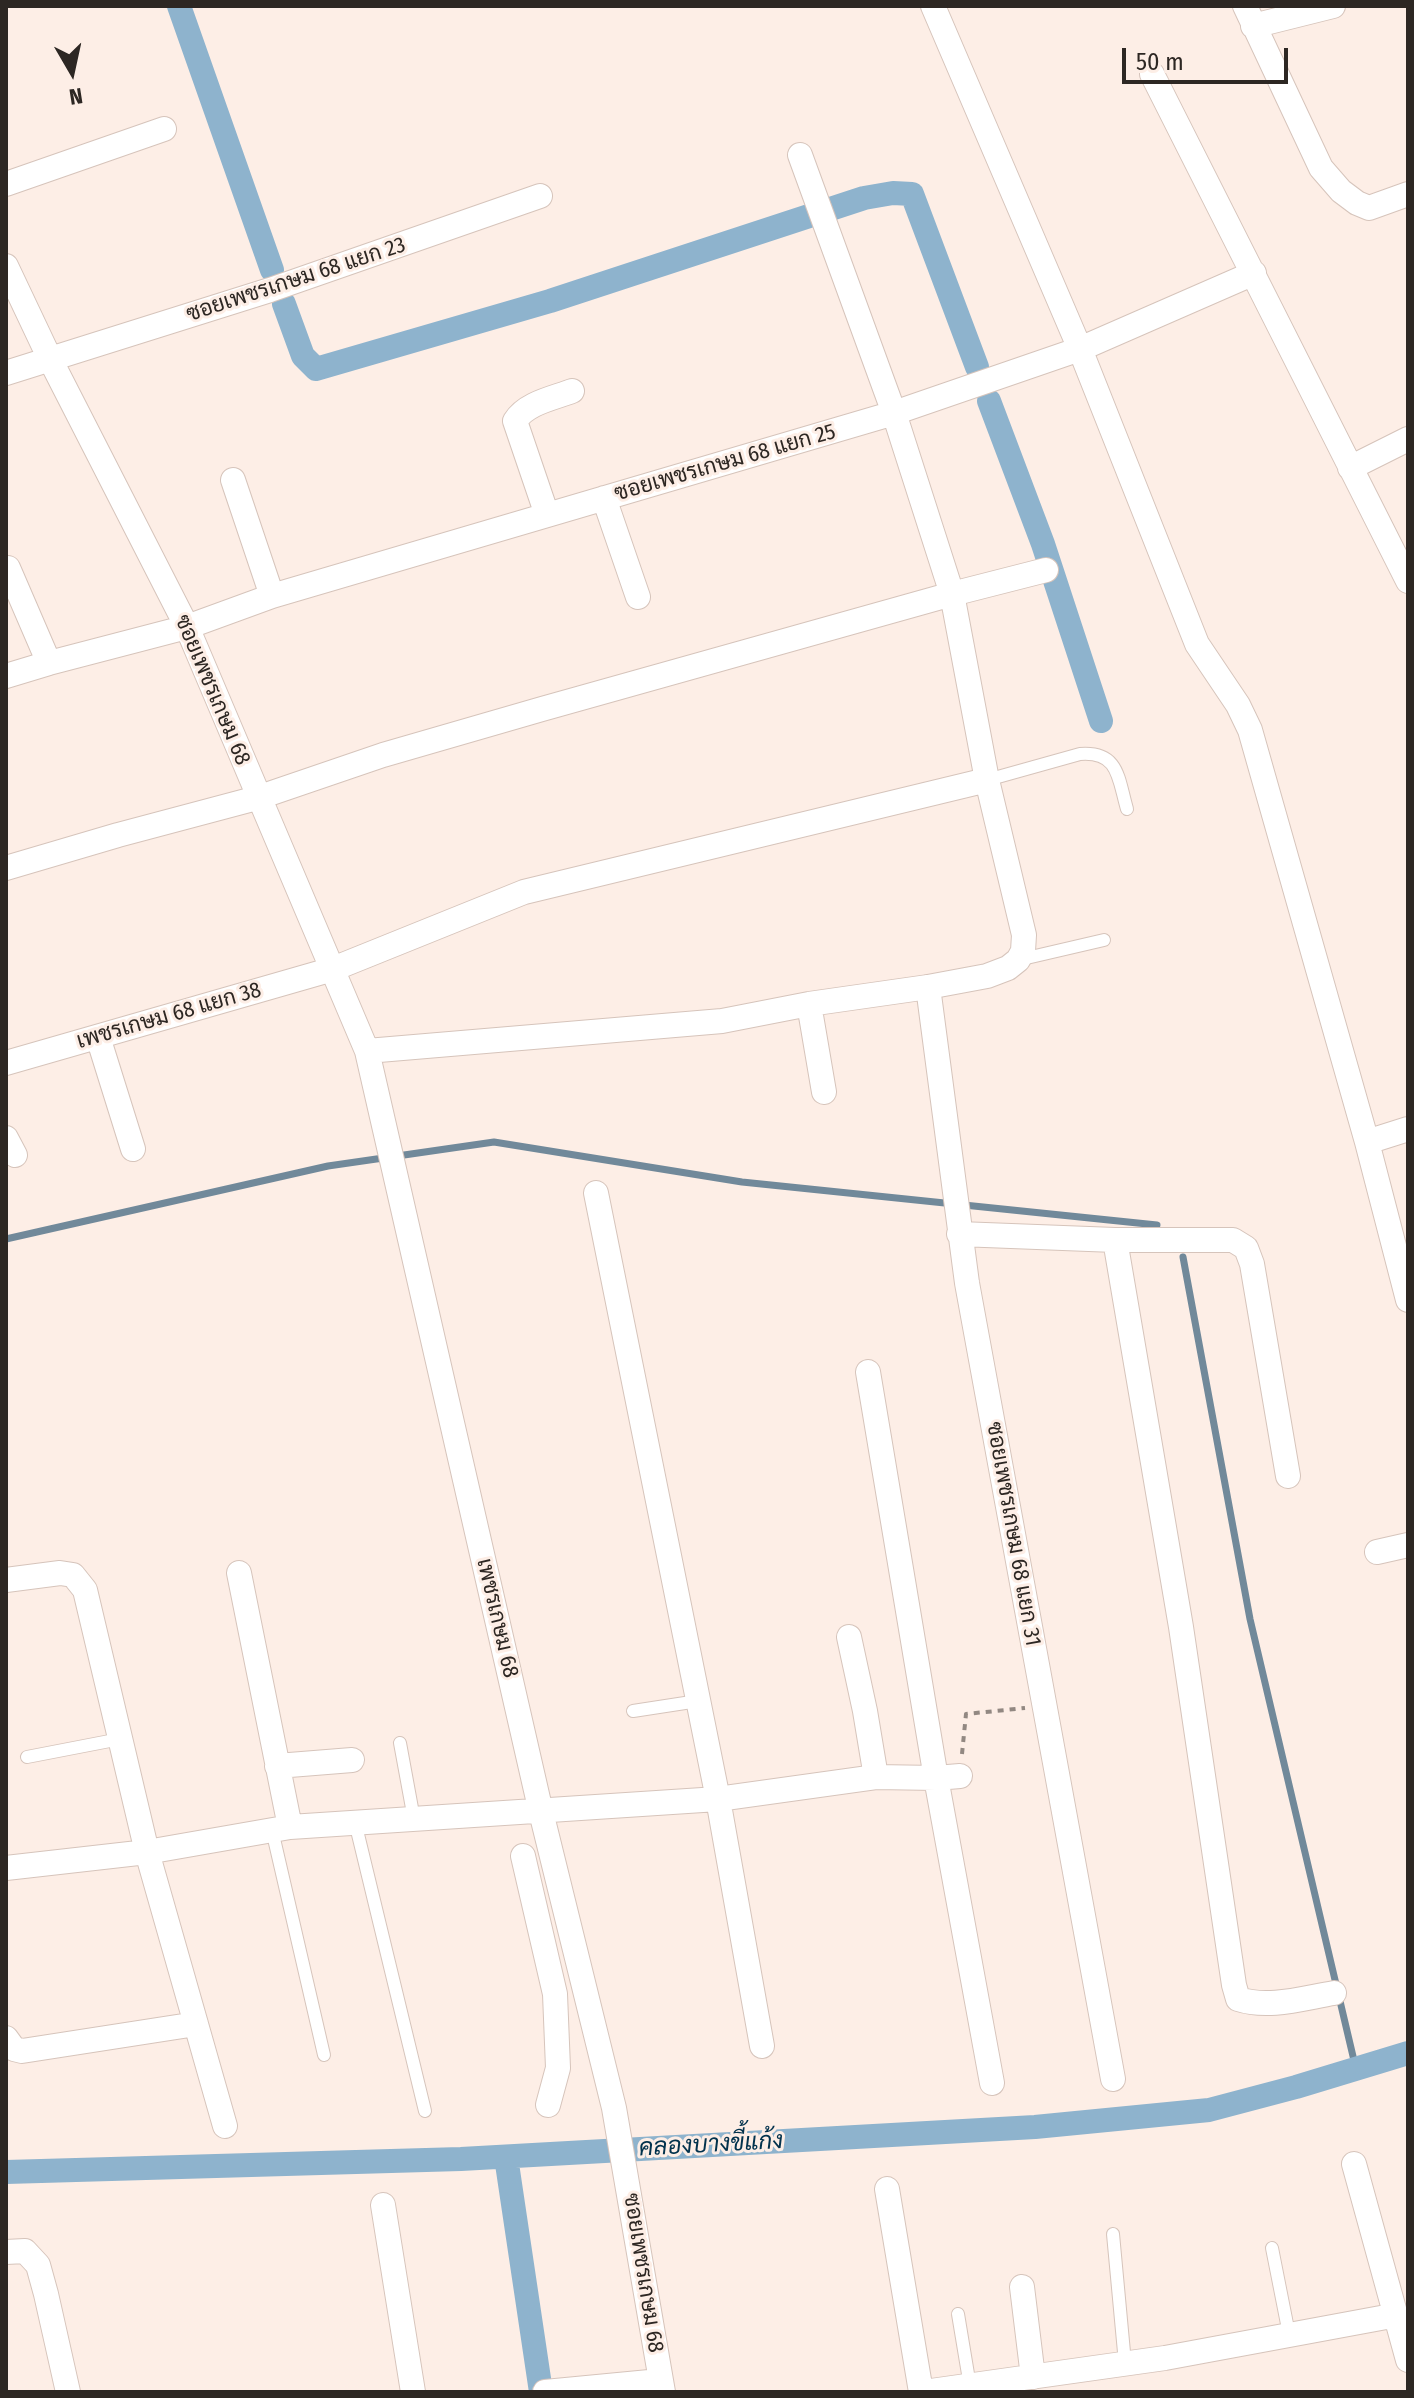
<!DOCTYPE html>
<html>
<head>
<meta charset="utf-8">
<style>
  body { margin:0 }
  #map { position:relative; width:1414px; height:2398px; overflow:hidden; background:#fdeee6; font-family:"Fira Sans Condensed",sans-serif }
  canvas { display:block }
  .frame { position:absolute; inset:0; border:8px solid #2d2723; pointer-events:none }
  .north { position:absolute; left:32px; top:32px; width:80px; height:80px; -webkit-text-stroke:6px #fdeee6; paint-order:stroke; rotate:171deg; font-size:22px; font-weight:700; line-height:32px; text-align:center; color:#2d2723 }
  .north::after { content:''; display:block; margin:auto; width:28px; height:36px; background:#2d2723; clip-path:polygon(50% 0,100% 100%,50% 72%,0 100%) }
  .scale { position:absolute; left:1122px; top:48px; width:166px; height:36px; box-sizing:border-box; border:4px solid #2d2723; border-top:0; padding-left:10px; font-size:24px; line-height:28px; white-space:nowrap; color:#2d2723; -webkit-text-stroke:6px #fdeee6; paint-order:stroke }
</style>
</head>
<body>
<div id="map">
<canvas width="1414" height="2398"></canvas>
<div class="frame"></div>
<div class="north">N</div>
<div class="scale">50 m</div>
</div>
<script>
const ctx = document.querySelector('canvas').getContext('2d');
ctx.lineJoin = 'round';
function stroke(path, color, width, dash) {
  ctx.strokeStyle = color;
  ctx.lineWidth = width;
  ctx.lineCap = dash ? 'butt' : 'round';
  ctx.setLineDash(dash || []);
  ctx.stroke(path);
}
function label(font, color, halo, rows, align = 'center') {
  ctx.font = font + ' "Fira Sans Condensed",Sarabun,sans-serif';
  ctx.lineWidth = 6;
  ctx.setLineDash([]);
  ctx.textBaseline = 'middle';
  ctx.strokeStyle = halo;
  ctx.fillStyle = color;
  for (const [text, x, y, turn = 0] of rows) {
    ctx.save();
    ctx.translate(x, y);
    ctx.rotate((+turn || 0) * Math.PI / 180);
    ctx.textAlign = isNaN(turn) ? turn : align;
    if (halo) ctx.strokeText(text, 0, 0);
    ctx.fillText(text, 0, 0);
    ctx.restore();
  }
}
stroke(new Path2D(`
  M6,1239L328,1166L494,1142L742,1182L1157,1225
  M1183,1257L1250,1619L1356,2069`), '#71899a', 7);
stroke(new Path2D(`
  M179,6L272,270
  M284,304L303,356L316,369L550,301L864,198L893,193L912,194L977,367
  M989,401L1043,544L1101,721
  M506,2157L541,2392
  M6,2172L461,2159L1035,2127L1209,2110L1296,2087L1408,2053`), '#8eb3cd', 24);
const service = new Path2D(`
  M987,780L1080,754C1119,751 1118,778 1127,809
  M1018,960L1104,940
  M633,1711L698,1701
  M400,1743L414,1819
  M27,1757L120,1739
  M355,1822L425,2111
  M272,1830L324,2055
  M1113,2234L1125,2363
  M1272,2248L1289,2334
  M958,2314L970,2386`);
const minor = new Path2D(`
  M933,6L1080,349L1197,644L1238,705L1250,730L1367,1142L1408,1300
  M1245,6L1321,168L1341,191L1357,203L1369,208L1408,194
  M1253,26L1333,6
  M1152,74L1408,581
  M6,184L164,129
  M6,266L50,359L187,627L367,1051L541,1812L614,2108L663,2392
  M6,373L270,290L540,196
  M1350,468L1408,439
  M233,480L272,596
  M604,498L638,597
  M547,515L515,421C526,403 554,398 572,391
  M8,568L49,663
  M6,676L49,663L187,627L272,596L894,413L1080,349L1254,273
  M6,868L118,835L257,798L383,755L542,709L952,594L1046,570
  M928,987L967,1283L1113,2079
  M809,1004L824,1092
  M98,1037L133,1149
  M367,1051L722,1021L809,1004L928,987L987,976L1008,968L1018,960L1023,951L1024,935L987,780
  M6,1063L333,969L524,892L987,780L952,594L894,413L800,155
  M6,1138L15,1155
  M1367,1142L1408,1129
  M596,1193L718,1799L762,2046
  M959,1234L1115,1240H1233L1246,1248L1252,1264L1288,1476
  M1115,1240L1181,1627L1234,1985L1238,1999C1269,2009 1303,1998 1334,1993
  M868,1372L936,1778L992,2083
  M1377,1552L1408,1545
  M239,1573L290,1827
  M6,1580L60,1573L73,1575L85,1590L147,1852L225,2126
  M849,1637L865,1711L876,1777
  M277,1766L352,1760
  M523,1856L555,1994L558,2068L548,2105
  M6,1868L147,1852L290,1827L718,1799L876,1777L936,1778L960,1776
  M6,2038L14,2049L22,2051L196,2024
  M1354,2164L1408,2360
  M887,2189L921,2392
  M383,2205L413,2392
  M6,2252L25,2251L38,2265L46,2294L68,2392
  M1022,2287L1033,2377
  M545,2392L660,2381
  M924,2392L1165,2358L1397,2315`);
stroke(service, '#d6c4bb', 14);
stroke(minor, '#d6c4bb', 26);
stroke(new Path2D(`
  M962,1754L966,1714L1025,1708`), '#928882', 4, [6, 6]);
stroke(service, '#fff', 12);
stroke(minor, '#fff', 24);
label('22px', '#2d2723', '#fdeee6', [
  ["ซอยเพชรเกษม 68 แยก 23",296,280,-18],
  ["ซอยเพชรเกษม 68 แยก 25",725,463,-16],
  ["ซอยเพชรเกษม 68",212,690,67],
  ["เพชรเกษม 68 แยก 38",169,1016,-16],
  ["ซอยเพชรเกษม 68 แยก 31",1013,1534,80],
  ["เพชรเกษม 68",497,1618,77],
  ["ซอยเพชรเกษม 68",643,2273,81]
]);
label('italic 24px', '#02324d', '#fdeee6', [
  ["คลองบางขี้แก้ง",711,2145,-3]
]);
</script>
</body>
</html>
